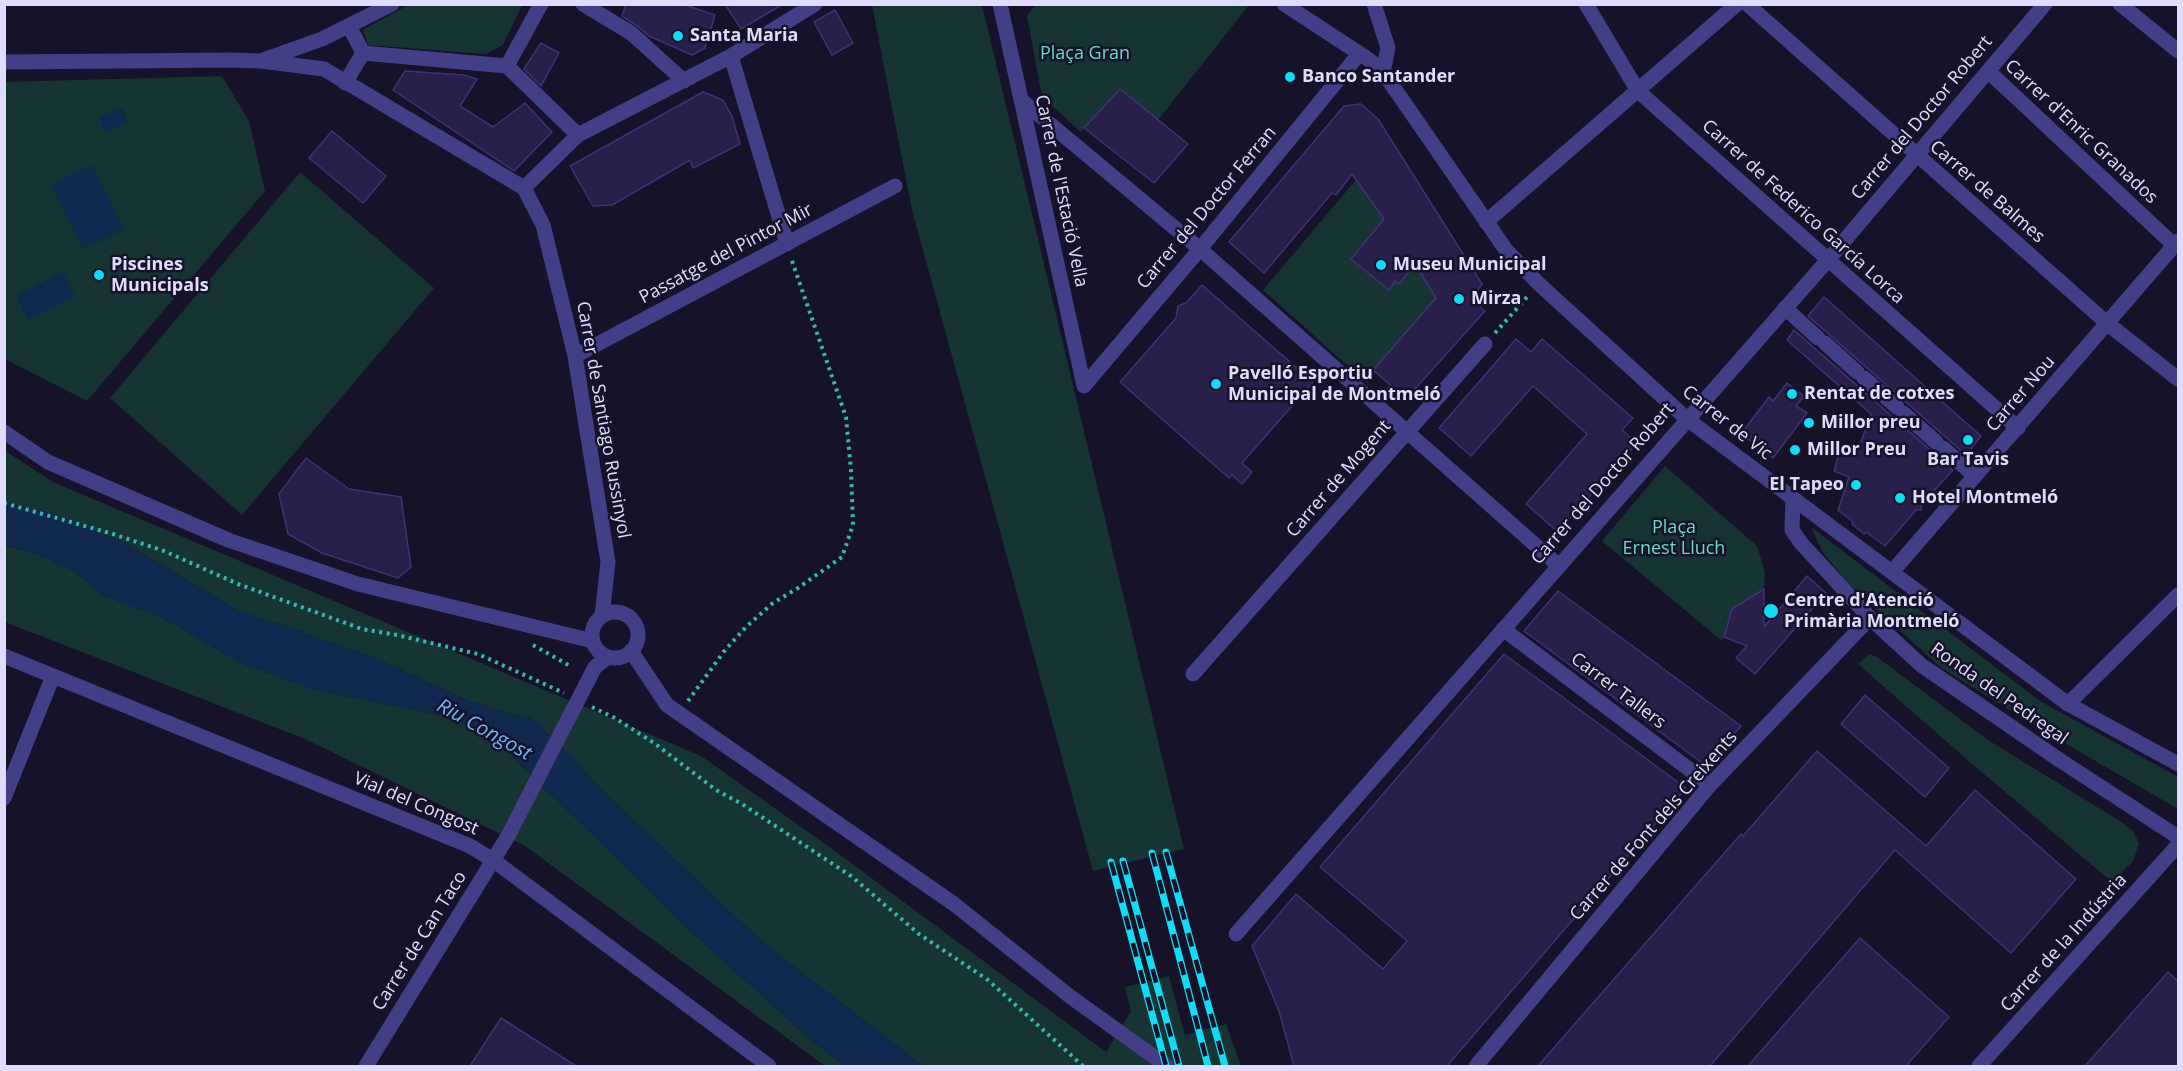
<!DOCTYPE html>
<html>
<head>
<meta charset="utf-8">
<style>
  body { margin:0 }
  #map { position:relative; width:2183px; height:1071px; overflow:hidden; background:#16122a; font-family:"Open Sans",sans-serif }
  canvas { display:block }
  .frame { position:absolute; inset:0; border:6px solid #e0dcfe; pointer-events:none }
</style>
</head>
<body>
<div id="map">
<canvas width="2183" height="1071"></canvas>
<div class="frame"></div>
</div>
<script>
const ctx = document.querySelector('canvas').getContext('2d');
ctx.lineJoin = 'round';
function fill(path, color) {
  ctx.fillStyle = color;
  ctx.fill(path, 'evenodd');
}
function stroke(path, color, width, dash) {
  ctx.strokeStyle = color;
  ctx.lineWidth = width;
  ctx.lineCap = dash ? 'butt' : 'round';
  ctx.setLineDash(dash || []);
  ctx.stroke(path);
}
function label(font, color, halo, rows, align = 'center') {
  ctx.font = font + ' "Open Sans",sans-serif';
  ctx.lineWidth = 5;
  ctx.setLineDash([]);
  ctx.textBaseline = 'middle';
  ctx.strokeStyle = halo;
  ctx.fillStyle = color;
  for (const [text, x, y, turn = 0] of rows) {
    ctx.save();
    ctx.translate(x, y);
    ctx.rotate((+turn || 0) * Math.PI / 180);
    ctx.textAlign = isNaN(turn) ? turn : align;
    if (halo) ctx.strokeText(text, 0, 0);
    ctx.fillText(text, 0, 0);
    ctx.restore();
  }
}
fill(new Path2D(`
  M410,4H522V5L503,45L486,54L368,45L363,30Z
  M872,5H982L1184,849L1093,871L912,210Z
  M1035,5H1249L1158,120L1120,89L1081,132L1042,97L1027,16Z
  M222,76L249,121L265,191L87,401L5,359L4,82Z
  M300,172L434,288L242,515L110,398Z
  M1360,175L1438,299L1367,383L1263,290Z
  M4,450L53,482L701,756L835,851L1106,1052L1131,1011L1125,987L1169,976L1185,1035L1226,1024L1241,1066H923L763,943L598,787L583,769L532,718L504,712L468,701L384,662L294,629L240,612L128,545L57,515L5,502Z
  M1665,466L1757,546L1765,572L1764,589L1732,609L1724,637L1721,640L1602,541Z
  M1811,527L2040,701L2178,777V809L2037,727L1940,667L1845,580L1822,551Z
  M4,545L43,556L68,568L76,572L104,596L160,616L243,664L321,691L450,717L468,726L499,745L514,758L694,934L810,1039L846,1066H825L525,846L305,739L5,622Z
  M1869,654L1877,657L1988,740L2123,823L2133,831L2139,843L2133,861L2112,882L1972,764L1858,664Z`), '#153433');
fill(new Path2D(`
  M122,108L128,123L105,132L99,117Z
  M92,165L124,229L83,249L51,185Z
  M63,272L75,297L28,320L16,296Z
  M4,502L57,515L128,545L240,612L294,629L384,662L468,701L504,712L532,718L576,761L598,787L763,943L923,1066H846L810,1039L694,934L514,758L499,745L468,726L450,717L321,691L243,664L160,616L104,596L76,572L68,568L43,556L5,545Z`), '#11284f');
const building = new Path2D(`
  M626,4H682L715,15L705,48L692,55L649,36L637,26L622,16Z
  M725,4H783L741,29Z
  M835,10L853,43L832,55L814,22Z
  M541,43L559,53L541,86L524,69Z
  M405,71L464,75L477,79L460,106L493,127L525,103L552,132L514,171L393,90Z
  M1120,89L1188,144L1154,183L1084,128Z
  M703,92L723,100L732,116L740,144L693,168L690,160L612,205L593,206L570,166Z
  M1361,104L1378,119L1482,284L1471,299L1485,311L1406,399L1373,370L1436,298L1415,264L1399,284L1395,281L1389,290L1351,259L1384,219L1352,174L1336,195L1332,193L1264,273L1229,242L1344,106Z
  M332,131L386,176L363,203L309,158Z
  M1202,285L1313,382L1242,463L1252,472L1242,484L1232,475L1229,478L1120,382L1176,318L1178,306L1186,303Z
  M1824,297L1981,436L1966,455L1808,316Z
  M1794,330L1953,470L1921,505V510H1916L1885,546L1866,532L1864,534L1852,524L1853,522L1838,510L1849,477L1834,471L1842,444L1858,450L1871,414L1787,340Z
  M1516,339L1531,352L1542,339L1633,418L1622,430L1637,443L1558,532L1526,504L1587,434L1533,386L1471,456L1439,428Z
  M1787,383L1804,396L1796,406L1807,413L1773,458L1741,434L1769,397L1773,401Z
  M306,458L349,489L401,497L411,567L398,578L322,553L288,534L279,494Z
  M1807,576L1826,593L1755,674L1736,658L1747,646L1724,637L1732,609L1764,589V627Z
  M1558,591L1741,726L1706,766L1524,631Z
  M1504,654L1686,788L1447,1066H1294L1279,1011L1252,946L1296,894L1383,969L1407,941L1320,867Z
  M1865,695L1949,768L1925,797L1841,724Z
  M1817,751L1926,846L1975,790L2076,879L2011,953L1895,850L1710,1066H1538L1741,834L1743,836Z
  M1860,938L1949,1017L1906,1066H1748Z
  M2168,972L2178,981V1066H2085Z
  M501,1018L576,1066H470Z`);
fill(building, '#281f4a');
stroke(building, '#403275', 1.5);
stroke(new Path2D(`
  M1495,333L1528,296
  M4,503L113,534L164,551L238,584L362,629L397,635L478,654L564,693
  M533,645L572,667
  M688,701L725,650L747,626L773,603L798,588L842,557L853,525L851,470L846,417L791,258
  M592,707L615,718L654,743L716,790L742,804L851,876L919,934L988,980L1083,1066`), '#36b8b1', 4, [3, 4.5]);
stroke(new Path2D(`
  M583,4L631,33L684,81
  M1000,4L1084,386
  M1284,4L1368,59L1383,72L1506,250L1539,284L1687,419L2068,704L2178,764
  M1374,4L1388,48L1383,72
  M1586,4L1638,91L2018,428
  M1747,4L2108,324L2178,379
  M2120,4L2178,51
  M349,26L363,53L507,66L578,135
  M731,56L787,244
  M263,60L322,39L392,4
  M4,62L233,60L261,61L324,69L524,188
  M507,66L541,4
  M1988,71L2175,246
  M345,83L363,53
  M1021,100L1200,249L1558,565
  M524,188L543,225L575,356L608,562L602,616
  M524,188L578,135L731,56L815,4
  M1486,222L1737,4
  M1785,308L1818,338
  M1825,343L1857,372
  M575,356L895,186
  M1864,378L1897,407
  M1084,386L1200,249L1359,54
  M1903,413L1936,442
  M4,432L48,462L228,540L358,584L593,641
  M1943,448L1975,476
  M1793,498L1792,530L1801,543L1870,618L1921,665L2061,761L2178,837
  M1892,572L2178,241
  M592 635a23 23 0 1 1 46 0a23 23 0 1 1-46 0Z
  M1503,629L1710,785
  M631,651L667,705L954,904L1072,998L1167,1066
  M4,656L470,846L493,860L769,1066
  M1193,674L1485,344
  M2068,704L2178,595
  M4,798L53,676
  M1236,934L1827,261L2045,4
  M366,1066L508,836L595,667L608,657
  M1476,1066L1710,785L1870,618
  M1979,1066L2178,845`), '#423f87', 15);
const rail = new Path2D(`
  M1166,852L1225,1066
  M1152,853L1208,1066
  M1123,861L1179,1066
  M1111,862L1166,1066`);
stroke(rail, '#10dcf6', 7);
stroke(rail, '#16122a', 4.5, [14]);
for (const [x, y, r, color] of [
  [678,36,6,"#10dcf6"],
  [1290,77,6,"#10dcf6"],
  [1381,265,6,"#10dcf6"],
  [99,275,6,"#10dcf6"],
  [1459,299,6,"#10dcf6"],
  [1216,384,6,"#10dcf6"],
  [1792,394,6,"#10dcf6"],
  [1809,423,6,"#10dcf6"],
  [1968,440,6,"#10dcf6"],
  [1795,450,6,"#10dcf6"],
  [1856,485,6,"#10dcf6"],
  [1900,498,6,"#10dcf6"],
  [1771,611,8,"#10dcf6"]
]) {
  const dot = new Path2D();
  dot.arc(x, y, r, 0, 2 * Math.PI);
  ctx.fillStyle = color;
  ctx.fill(dot);
  stroke(dot, '#16122a', 2);
}
label('bold 18px', '#e0dcfe', '#16122a', [
  ["Santa Maria",690,36],
  ["Banco Santander",1302,77],
  ["Piscines",111,265],
  ["Municipals",111,286],
  ["Museu Municipal",1393,265],
  ["Mirza",1471,299],
  ["Pavelló Esportiu",1228,374],
  ["Municipal de Montmeló",1228,395],
  ["Rentat de cotxes",1804,394],
  ["Millor preu",1821,423],
  ["Millor Preu",1807,450],
  ["Bar Tavis",1968,460,"center"],
  ["El Tapeo",1844,485,"right"],
  ["Hotel Montmeló",1912,498],
  ["Centre d'Atenció",1784,601],
  ["Primària Montmeló",1784,622]
], 'left');
label('18px', '#69dcc1', '#16122a', [
  ["Plaça Gran",1085,54],
  ["Plaça",1674,528],
  ["Ernest Lluch",1674,549]
]);
label('18px', '#e0dcfe', '#16122a', [
  ["Carrer del Doctor Robert",1922,118,-50],
  ["Carrer d'Enric Granados",2081,132,43],
  ["Carrer de l'Estació Vella",1061,191,78],
  ["Carrer de Balmes",1987,192,41],
  ["Carrer del Doctor Ferran",1207,208,-50],
  ["Carrer de Federico García Lorca",1803,212,42],
  ["Passatge del Pintor Mir",726,254,-28],
  ["Carrer Nou",2021,394,-49],
  ["Carrer de Santiago Russinyol",603,420,80],
  ["Carrer de Vic",1727,423,38],
  ["Carrer de Mogent",1339,479,-49],
  ["Carrer del Doctor Robert",1603,484,-49],
  ["Carrer Tallers",1618,691,37],
  ["Ronda del Pedregal",1999,694,35],
  ["Vial del Congost",416,804,23],
  ["Carrer de Font dels Creixents",1654,826,-49],
  ["Carrer de Can Taco",420,941,-58],
  ["Carrer de la Indústria",2064,943,-48]
]);
label('italic 20px', '#6eb8f9', '#16122a', [
  ["Riu Congost",484,730,29]
]);
</script>
</body>
</html>
